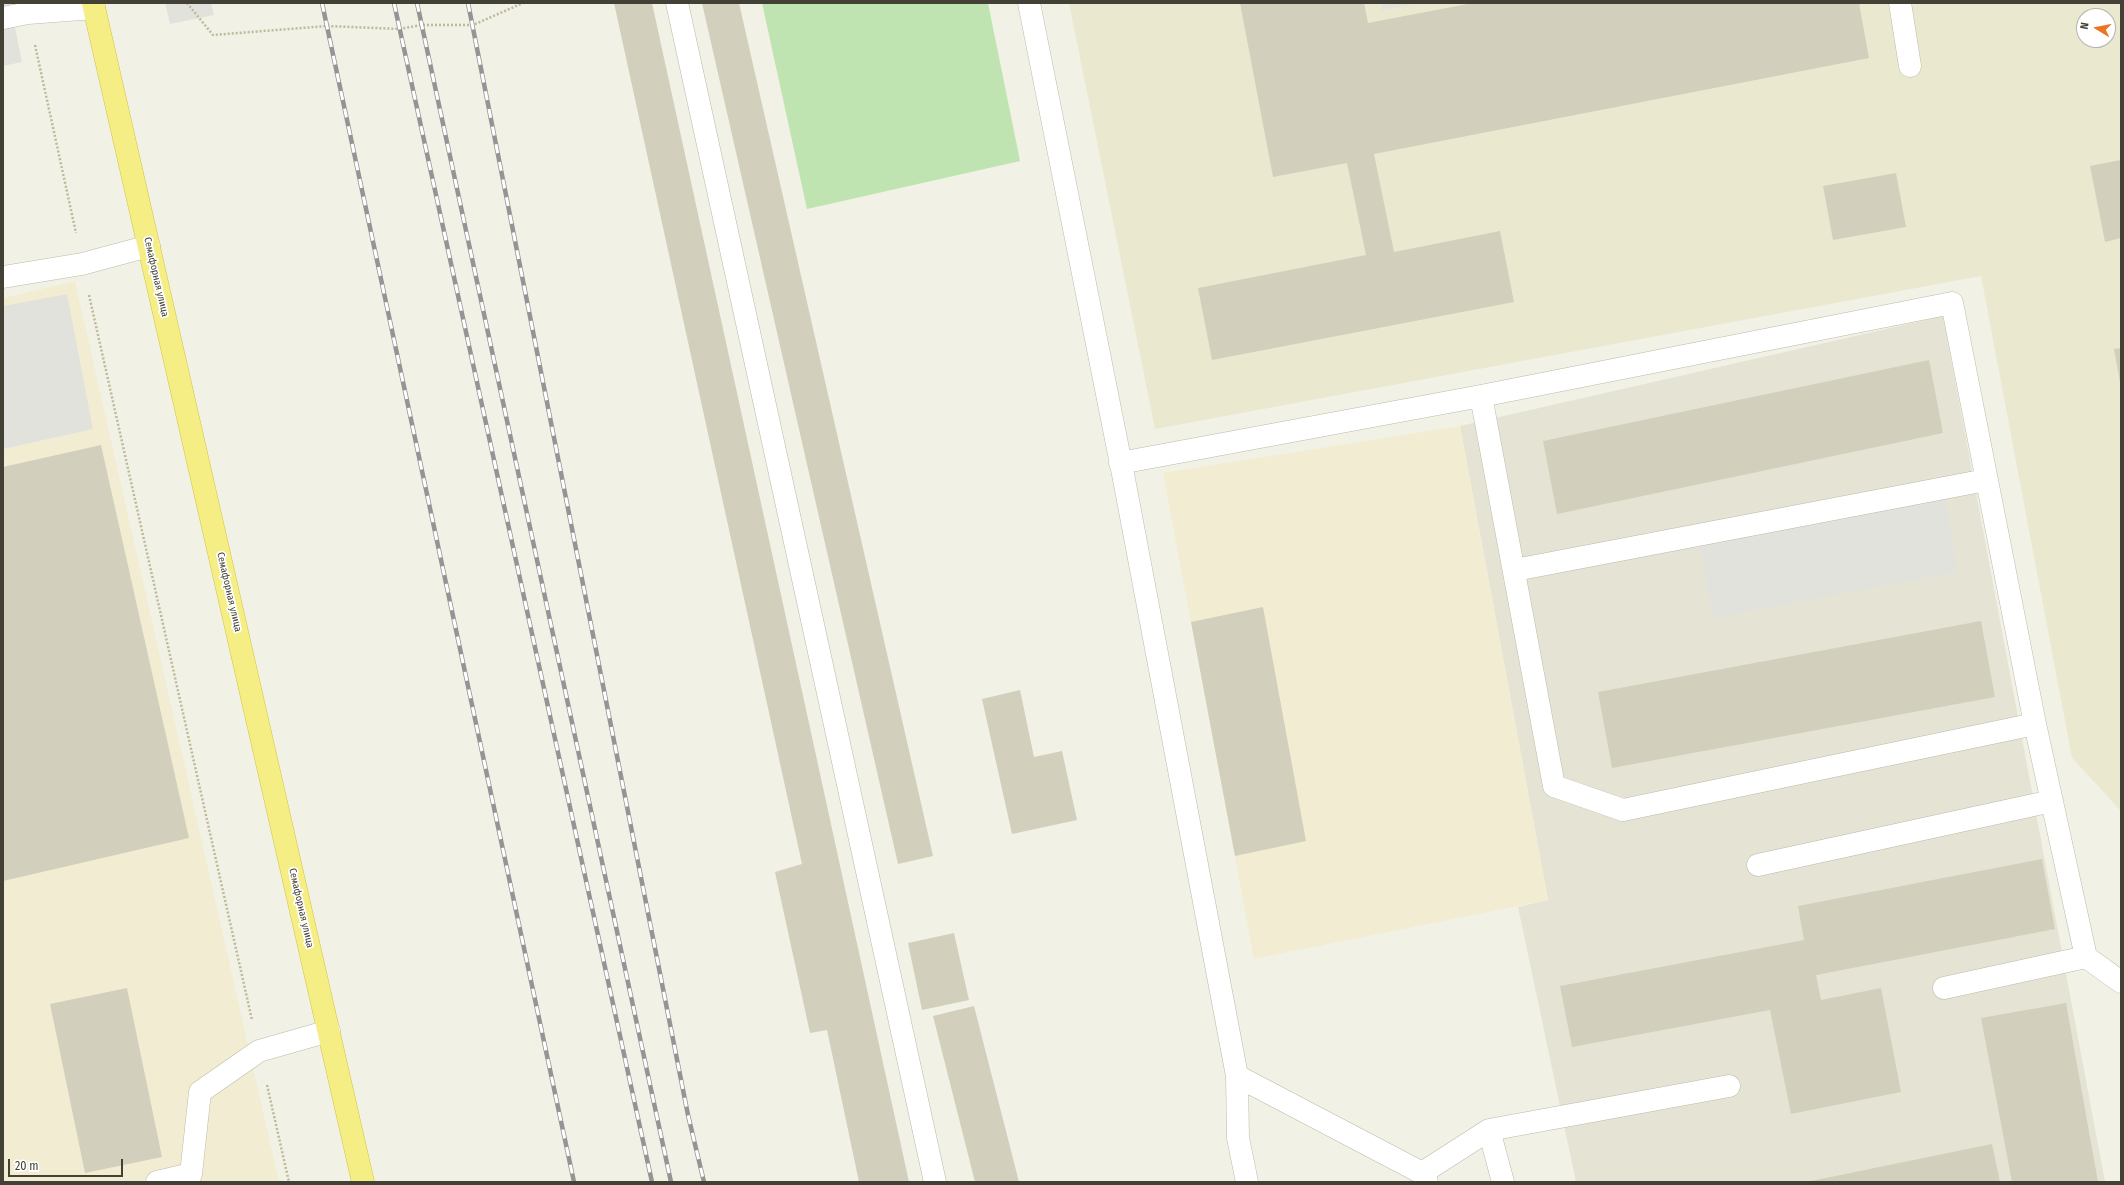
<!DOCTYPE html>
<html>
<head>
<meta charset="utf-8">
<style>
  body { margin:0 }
  #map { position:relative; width:2124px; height:1185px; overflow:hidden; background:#f1f1e5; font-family:"Fira Sans Condensed",sans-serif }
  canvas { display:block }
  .frame { position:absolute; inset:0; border:4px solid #434135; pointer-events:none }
  .north { position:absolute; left:2076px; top:8px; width:40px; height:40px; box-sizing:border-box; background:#fff; border:1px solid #b4b3ae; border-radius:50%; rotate:280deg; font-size:11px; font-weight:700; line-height:16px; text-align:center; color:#434135 }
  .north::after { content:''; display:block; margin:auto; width:14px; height:18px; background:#ea7524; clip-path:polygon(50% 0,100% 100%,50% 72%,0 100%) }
  .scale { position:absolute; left:8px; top:1159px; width:115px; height:18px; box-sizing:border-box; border:2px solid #434135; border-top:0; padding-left:5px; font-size:12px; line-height:14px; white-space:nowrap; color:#434135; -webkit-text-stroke:3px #fff; paint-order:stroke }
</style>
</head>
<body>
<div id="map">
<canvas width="2124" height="1185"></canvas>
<div class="frame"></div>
<div class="north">N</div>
<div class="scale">20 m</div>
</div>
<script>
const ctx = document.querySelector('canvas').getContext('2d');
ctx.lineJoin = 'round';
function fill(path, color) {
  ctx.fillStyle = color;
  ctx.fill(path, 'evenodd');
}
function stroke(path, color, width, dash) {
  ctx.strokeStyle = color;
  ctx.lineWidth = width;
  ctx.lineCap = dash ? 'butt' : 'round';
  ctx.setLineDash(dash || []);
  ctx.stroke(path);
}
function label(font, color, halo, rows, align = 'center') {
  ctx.font = font + ' "Fira Sans Condensed",sans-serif';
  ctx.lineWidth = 3.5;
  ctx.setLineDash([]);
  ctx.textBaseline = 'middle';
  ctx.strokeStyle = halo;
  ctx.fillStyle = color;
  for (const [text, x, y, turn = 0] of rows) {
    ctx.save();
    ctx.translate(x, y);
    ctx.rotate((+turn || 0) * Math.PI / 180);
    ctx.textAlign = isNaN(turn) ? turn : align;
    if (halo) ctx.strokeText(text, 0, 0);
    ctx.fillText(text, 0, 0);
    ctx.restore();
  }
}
fill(new Path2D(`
  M1943,316L2105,1182H1576L1518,907L1548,900L1460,426Z`), '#e5e4d4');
fill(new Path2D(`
  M75,281L279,1182H3V298Z
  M1460,426L1548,900L1254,959L1163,473Z`), '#f2edd2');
fill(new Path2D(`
  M1069,3H2121V811L2072,758L1981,276L1155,429ZM2084,16H2108V40H2084Z`), '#eae9d0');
fill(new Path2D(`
  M762,3H988L1020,161L807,209Z`), '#bfe3b1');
fill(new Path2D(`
  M3,3H10L22,62L3,66Z
  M165,3H211L214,15L170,24Z
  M1381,3H1420L1382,10Z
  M67,294L93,429L3,449V306Z
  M1942,482L1958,572L1713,618L1697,528Z`), '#e2e2dd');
fill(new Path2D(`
  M614,3H652L909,1182H859L827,1030L810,1033L775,872L802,864Z
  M702,3H739L933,856L898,864Z
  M1240,3H1364L1368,23L1473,3H1859L1869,58L1374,154L1394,252L1500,231L1514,302L1212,360L1198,288L1366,255L1347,163L1273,177Z
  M2121,160V238L2105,242L2090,166Z
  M1896,173L1906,227L1833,240L1823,186Z
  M2121,348V382H2120L2114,349Z
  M1929,360L1943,433L1557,514L1543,441Z
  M101,445L189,838L3,881V467Z
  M1263,607L1306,841L1235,856L1191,622Z
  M1981,621L1995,697L1612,768L1598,692Z
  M1020,690L1034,757L1062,751L1077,820L1012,834L982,699Z
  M2042,859L2055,929L1816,975L1821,1000L1881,988L1901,1092L1791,1114L1770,1010L1572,1047L1560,986L1804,940L1798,906Z
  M954,933L969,1000L922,1010L908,943Z
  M127,988L162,1157L85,1173L50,1004Z
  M2066,1003L2098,1182H2012L1981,1018Z
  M974,1006L1019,1182H975L933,1016Z
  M1992,1144L2000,1182H1811V1181Z`), '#d2cfbc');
const service = new Path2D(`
  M677,3L935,1182
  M1029,3L1123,474L1237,1076L1238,1138L1247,1182
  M1900,3L1910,66
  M3,18L28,13L94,8
  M3,277L82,264L149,246
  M1120,463L1481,396
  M1515,570L1986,480
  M2035,724L1623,810L1554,786L1481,396L1952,303L2035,724L2086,957L2121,982
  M1758,865L2052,801
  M1944,988L2086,957
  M1237,1076L1422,1173L1427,1182
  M1489,1130L1729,1086
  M1422,1173L1489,1130L1503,1182
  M157,1182L191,1174L200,1092L259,1051L329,1031`);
const trunk = new Path2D(`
  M93,3L363,1182`);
stroke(service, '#bcbaa9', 23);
stroke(trunk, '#d1c140', 23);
stroke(new Path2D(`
  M187,3L213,35L327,26L399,29L422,25H473L523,3
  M35,45L76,233
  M89,295L252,1020
  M267,1085L289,1182`), '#bdb99b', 2.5, [2, 2]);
stroke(service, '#fff', 22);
stroke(trunk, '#f5ee84', 22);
const rail = new Path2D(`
  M322,3L574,1182
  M394,3L652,1182
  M417,3L671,1182
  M468,3L688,1115L704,1182`);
stroke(rail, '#949494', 4.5);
stroke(rail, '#fff', 3, [9]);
label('10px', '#434135', '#fff', [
  ["Семафорная улица",156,277,77],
  ["Семафорная улица",229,592,77],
  ["Семафорная улица",301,908,77]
]);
</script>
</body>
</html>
